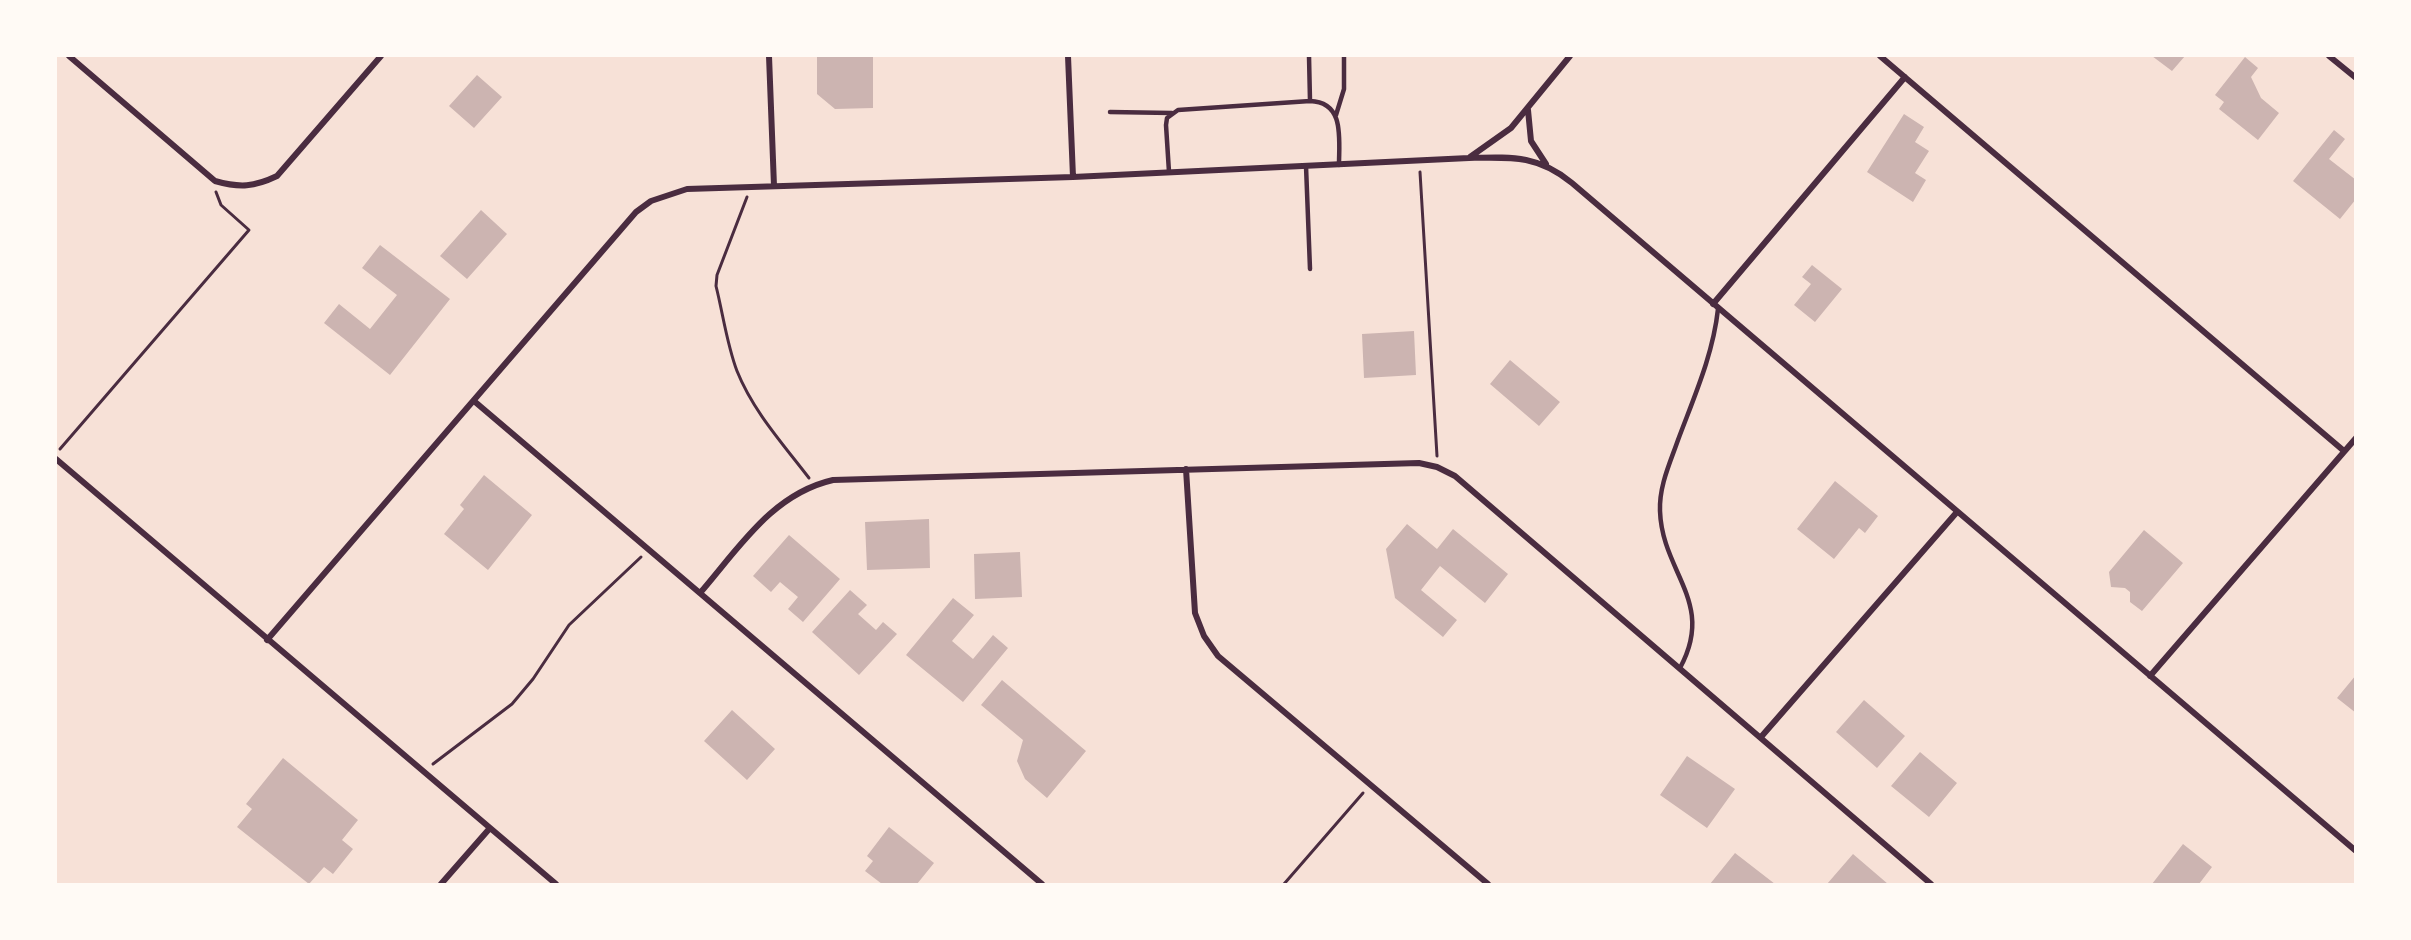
<!DOCTYPE html>
<html>
<head>
<meta charset="utf-8">
<style>
  body { margin:0 }
  #map { position:relative; width:2411px; height:940px; overflow:hidden; background:#f7e1d7; font-family:"Public Sans",sans-serif }
  canvas { display:block }
  .frame { position:absolute; inset:0; border:57px solid #fffaf5; pointer-events:none }
</style>
</head>
<body>
<div id="map">
<canvas width="2411" height="940"></canvas>
<div class="frame"></div>
</div>
<script>
const ctx = document.querySelector('canvas').getContext('2d');
ctx.lineJoin = 'round';
function fill(path, color) {
  ctx.fillStyle = color;
  ctx.fill(path, 'evenodd');
}
function stroke(path, color, width, dash) {
  ctx.strokeStyle = color;
  ctx.lineWidth = width;
  ctx.lineCap = dash ? 'butt' : 'round';
  ctx.setLineDash(dash || []);
  ctx.stroke(path);
}
fill(new Path2D(`
  M817,56H873V108L835,109L817,94Z
  M2152,56H2185L2172,71Z
  M2245,57L2258,68L2251,77L2261,98L2279,113L2258,140L2219,109L2224,102L2215,95Z
  M477,75L502,97L474,128L449,106Z
  M1904,114L1924,127L1915,142L1929,151L1915,173L1926,180L1913,202L1867,172Z
  M2334,130L2345,139L2329,159L2356,180V199L2340,219L2293,181Z
  M481,210L507,234L467,279L440,256Z
  M380,245L450,299L390,375L324,323L339,304L370,329L397,295L362,268Z
  M1812,265L1842,289L1815,322L1794,305L1811,284L1802,277Z
  M1414,331L1416,375L1364,378L1362,334Z
  M1510,360L1560,402L1539,426L1490,384Z
  M484,475L532,515L488,570L444,534L464,509L460,505Z
  M1835,481L1878,516L1865,533L1859,528L1834,559L1797,529Z
  M929,519L930,568L867,570L865,522Z
  M1407,524L1437,549L1453,529L1508,574L1485,603L1440,566L1421,590L1457,620L1443,637L1395,598L1386,549Z
  M2144,530L2183,563L2142,611L2130,602V592L2125,588L2111,587L2109,572Z
  M789,535L840,579L803,622L788,609L798,597L780,582L771,592L753,576Z
  M1020,552L1022,597L975,599L974,554Z
  M850,590L867,605L858,614L876,630L883,622L897,634L859,675L812,632Z
  M953,598L974,615L952,641L973,659L993,635L1008,648L963,702L906,655Z
  M2356,675V713L2337,698Z
  M1002,680L1086,751L1047,798L1025,779L1017,761L1023,740L981,705Z
  M1864,700L1905,736L1877,768L1836,732Z
  M732,710L775,749L747,780L704,741Z
  M1920,752L1957,783L1929,817L1891,786Z
  M1687,756L1735,789L1707,828L1660,795Z
  M283,758L358,820L342,840L353,849L333,874L324,867L309,884L237,827L252,809L246,804Z
  M889,827L934,863L917,884H882L865,871L873,861L867,856Z
  M2183,844L2212,867L2199,884H2152Z
  M1735,853L1775,884H1710Z
  M1853,854L1888,884H1827Z`), '#ccb4b1');
stroke(new Path2D(`
  M1420,172L1437,456
  M747,197L717,275L716,286C723,314 727,345 737,371C753,411 783,444 809,478
  M60,449L249,230L221,205L216,192
  M433,764L512,704L533,679L569,625L641,557
  M1284,884L1363,793`), '#4a2c40', 3);
stroke(new Path2D(`
  M1309,56L1310,101
  M1110,112L1172,113
  M1336,115L1344,89V56
  M1306,166L1310,269
  M1169,172L1166,125L1167,118L1178,110L1310,101C1345,102 1339,139 1339,165
  M1680,668C1716,602 1662,573 1660,511C1659,486 1670,463 1678,440C1694,397 1713,355 1718,309`), '#4a2c40', 4.5);
stroke(new Path2D(`
  M69,56L215,181C240,188 254,187 277,176L381,56
  M769,56L774,186
  M1068,56L1073,177
  M1880,56L2344,451
  M2329,56L2356,78
  M1528,110L1531,141L1546,164
  M1470,157L1511,128L1570,56
  M1713,304L1905,77
  M474,401L1042,884
  M56,459L556,884
  M1186,469L1195,613L1204,636L1218,656L1488,884
  M700,593C739,548 772,494 833,480L1419,463L1437,467L1455,476L1931,884
  M267,640L636,212L651,201L687,189L1073,177L1469,158C1512,157 1538,155 1572,183L2356,851
  M2150,676L2356,438
  M1761,737L1957,512
  M441,884L490,828`), '#4a2c40', 6);
</script>
</body>
</html>
